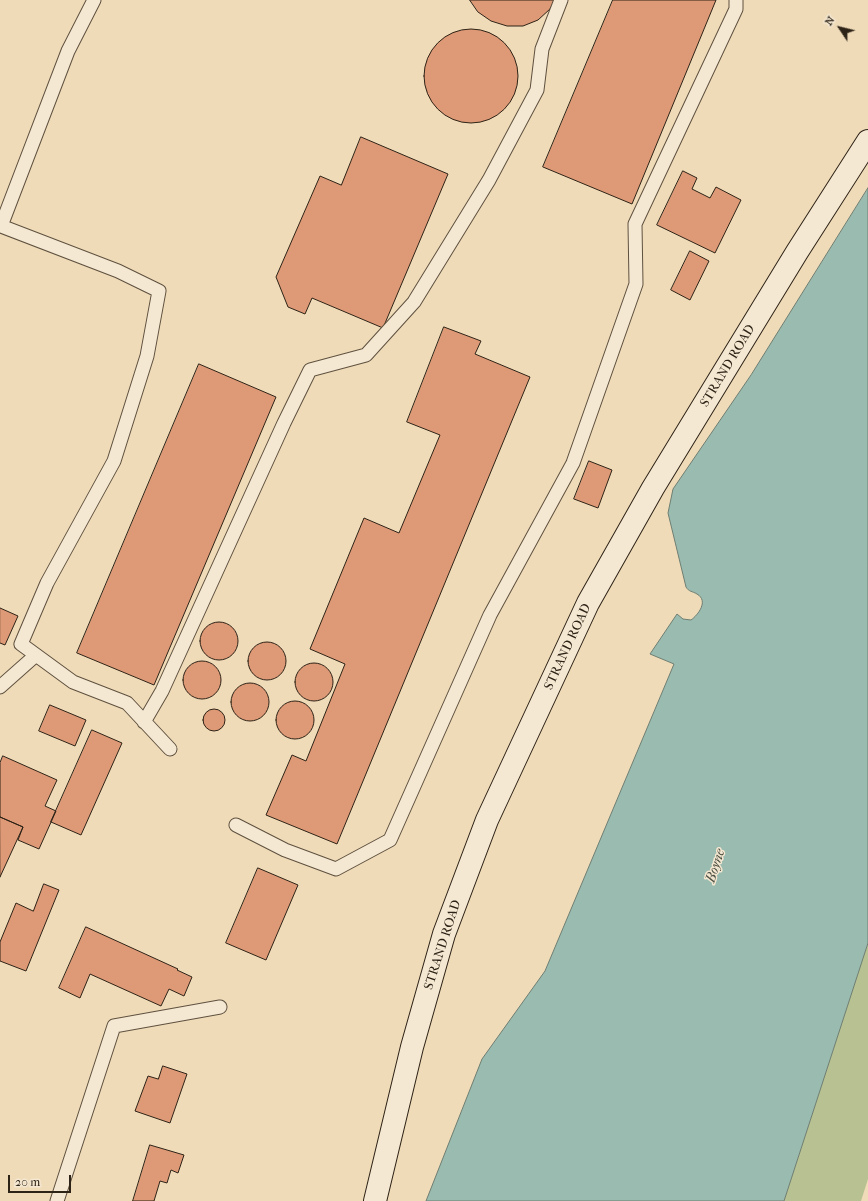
<!DOCTYPE html>
<html>
<head>
<meta charset="utf-8">
<style>
  body { margin:0 }
  #map { position:relative; width:868px; height:1201px; overflow:hidden; background:#f0dbb9; font-family:"IM FELL French Canon",serif }
  canvas { display:block }
  .north { position:absolute; left:820px; top:8px; width:40px; height:40px; -webkit-text-stroke:3px #f5e8d2; paint-order:stroke; rotate:305deg; font-size:11px; font-weight:700; line-height:16px; text-align:center; color:#2d2316 }
  .north::after { content:''; display:block; margin:auto; width:14px; height:18px; background:#2d2316; clip-path:polygon(50% 0,100% 100%,50% 72%,0 100%) }
  .scale { position:absolute; left:8px; top:1175px; width:63px; height:18px; box-sizing:border-box; border:2px solid #2d2316; border-top:0; padding-left:5px; font-size:12px; line-height:14px; white-space:nowrap; color:#2d2316; -webkit-text-stroke:3px #f5e8d2; paint-order:stroke }
</style>
</head>
<body>
<div id="map">
<canvas width="868" height="1201"></canvas>
<div class="north">N</div>
<div class="scale">20 m</div>
</div>
<script>
const ctx = document.querySelector('canvas').getContext('2d');
ctx.lineJoin = 'round';
function fill(path, color) {
  ctx.fillStyle = color;
  ctx.fill(path, 'evenodd');
}
function stroke(path, color, width, dash) {
  ctx.strokeStyle = color;
  ctx.lineWidth = width;
  ctx.lineCap = dash ? 'butt' : 'round';
  ctx.setLineDash(dash || []);
  ctx.stroke(path);
}
function label(font, color, halo, rows, align = 'center') {
  ctx.font = font + ' "IM FELL French Canon",serif';
  ctx.lineWidth = 3;
  ctx.setLineDash([]);
  ctx.textBaseline = 'middle';
  ctx.strokeStyle = halo;
  ctx.fillStyle = color;
  for (const [text, x, y, turn = 0] of rows) {
    ctx.save();
    ctx.translate(x, y);
    ctx.rotate((+turn || 0) * Math.PI / 180);
    ctx.textAlign = isNaN(turn) ? turn : align;
    if (halo) ctx.strokeText(text, 0, 0);
    ctx.fillText(text, 0, 0);
    ctx.restore();
  }
}
fill(new Path2D(`
  M868,943V1179L861,1201H784Z`), '#b7c191');
const water = new Path2D(`
  M868,188V943L784,1201H426L482,1059L545,971L674,664L650,654L677,614L683,619L691,620C698,615 709,601 697,594C692,591 689,592 686,587L668,513L673,489L751,375Z`);
fill(water, '#9abbaf');
stroke(water, '#6e7e72', 1);
const building = new Path2D(`
  M470,0H555L550,9L538,20L523,26H507L491,21L478,12Z
  M613,0H716L632,204L543,167Z
  M424 76a47 47 0 1 1 94 0a47 47 0 1 1-94 0Z
  M361,137L448,174L383,328L312,298L305,314L288,307L276,277L320,176L341,185Z
  M683,171L697,178L692,189L710,198L716,187L741,200L715,253L657,225Z
  M690,251L709,261L690,300L671,290Z
  M444,327L481,341L475,354L530,377L337,844L266,815L292,755L306,761L345,664L310,649L364,518L399,533L440,435L407,422Z
  M199,364L276,397L154,685L77,653Z
  M589,461L612,470L598,508L574,499Z
  M0,608L18,616L5,645L0,643Z
  M200 641a19 19 0 1 1 38 0a19 19 0 1 1-38 0Z
  M248 661a19 19 0 1 1 38 0a19 19 0 1 1-38 0Z
  M183 680a19 19 0 1 1 38 0a19 19 0 1 1-38 0Z
  M295 682a19 19 0 1 1 38 0a19 19 0 1 1-38 0Z
  M231 702a19 19 0 1 1 38 0a19 19 0 1 1-38 0Z
  M276 720a19 19 0 1 1 38 0a19 19 0 1 1-38 0Z
  M50,705L86,720L75,746L39,731Z
  M203 720a11 11 0 1 1 22 0a11 11 0 1 1-22 0Z
  M92,730L122,743L81,835L51,822Z
  M3,756L57,780L45,806L56,811L39,849L18,840L23,827L0,817V763Z
  M0,817L23,827L0,877Z
  M258,868L298,885L266,960L226,943Z
  M44,884L59,890L26,971L0,961V942L16,903L33,911Z
  M86,927L178,969L177,970L192,977L184,996L169,989L161,1006L90,974L80,998L59,988Z
  M163,1066L187,1074L170,1123L135,1111L148,1076L158,1079Z
  M150,1145L184,1155L178,1173L171,1170L167,1183L160,1181L154,1201H133Z`);
fill(building, '#de9976');
stroke(building, '#2d2316', 1);
const service = new Path2D(`
  M94,0L68,51L1,226L118,271L159,291L147,356L114,461L47,583L21,644L73,682L127,703L170,749
  M0,687L36,655
  M144,722L162,691L284,423L310,370L366,355L414,302L489,180L537,90L542,49L561,0
  M236,825L285,850L336,869L390,840L490,615L573,463L636,284L635,224L736,9V0
  M57,1201L114,1026L220,1007`);
const secondary = new Path2D(`
  M375,1201L412,1047L444,934L487,820L588,603L653,488L797,252L868,141`);
stroke(service, '#5e513f', 15);
stroke(secondary, '#2d2316', 24);
stroke(service, '#f5e8d2', 13);
stroke(secondary, '#f5e8d2', 22);
label('13px', '#2d2316', '#f5e8d2', [
  ["STRAND ROAD",728,366,-59],
  ["STRAND ROAD",568,647,-65],
  ["STRAND ROAD",443,945,-72]
]);
label('italic 14px', '#4e5144', '#f5e8d2', [
  ["Boyne",716,866,-72]
]);
</script>
</body>
</html>
